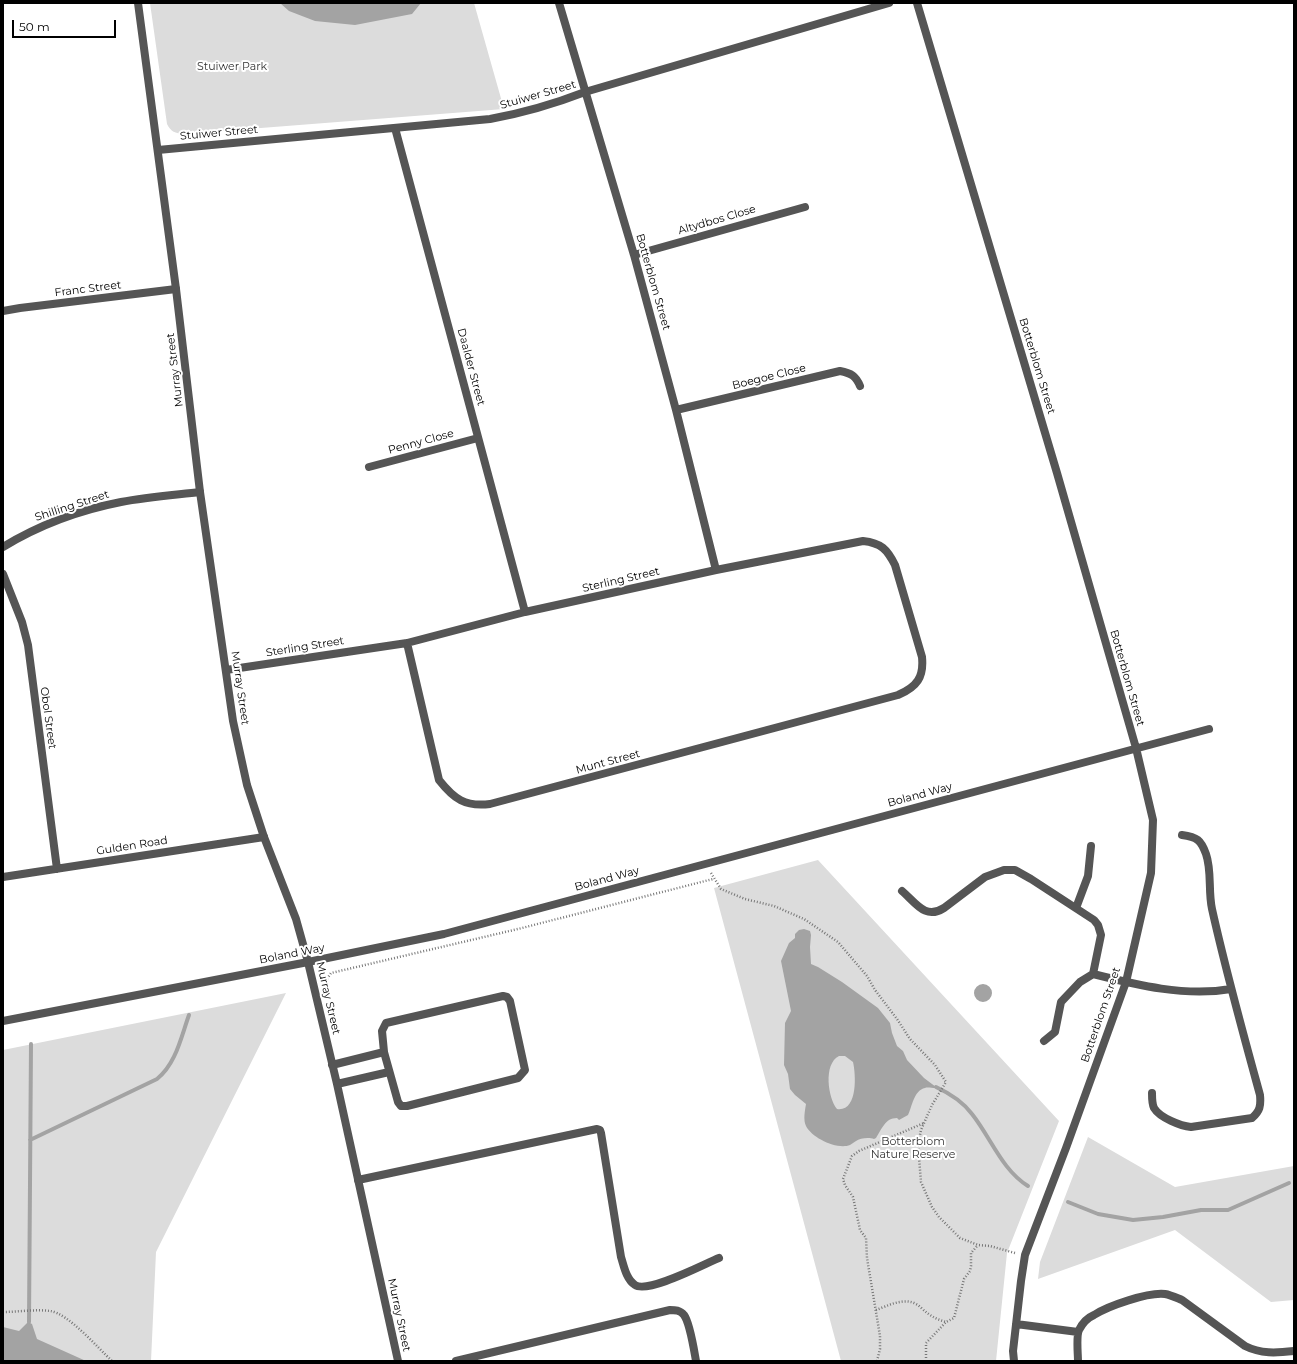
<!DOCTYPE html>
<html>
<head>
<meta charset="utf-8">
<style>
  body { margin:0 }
  #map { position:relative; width:1297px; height:1364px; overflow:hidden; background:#fff; font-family:Montserrat,sans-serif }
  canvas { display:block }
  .frame { position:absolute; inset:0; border:4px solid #000; pointer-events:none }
  .scale { position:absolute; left:12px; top:20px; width:104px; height:18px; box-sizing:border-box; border:2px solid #000; border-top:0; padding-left:5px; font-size:12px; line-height:14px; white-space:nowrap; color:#000; -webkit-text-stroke:3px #fff; paint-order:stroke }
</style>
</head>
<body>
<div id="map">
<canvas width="1297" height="1364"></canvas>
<div class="frame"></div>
<div class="scale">50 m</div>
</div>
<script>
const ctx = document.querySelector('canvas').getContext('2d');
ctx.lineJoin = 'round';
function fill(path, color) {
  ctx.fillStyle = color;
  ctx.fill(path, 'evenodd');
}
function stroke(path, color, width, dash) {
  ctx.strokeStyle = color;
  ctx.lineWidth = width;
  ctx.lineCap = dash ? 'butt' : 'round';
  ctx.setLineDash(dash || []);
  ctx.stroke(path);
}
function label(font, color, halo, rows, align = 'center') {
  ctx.font = font + ' Montserrat,sans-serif';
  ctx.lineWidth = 4;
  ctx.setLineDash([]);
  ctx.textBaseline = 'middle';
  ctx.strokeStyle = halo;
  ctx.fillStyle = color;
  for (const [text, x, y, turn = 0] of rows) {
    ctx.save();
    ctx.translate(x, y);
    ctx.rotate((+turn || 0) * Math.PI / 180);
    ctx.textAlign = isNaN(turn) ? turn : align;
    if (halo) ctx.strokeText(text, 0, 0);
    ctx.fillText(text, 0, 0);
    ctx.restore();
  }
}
fill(new Path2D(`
  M150,3H474L504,109L184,134C175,133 171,132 167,124Z
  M818,860L1059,1121L1007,1253L996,1361H841L714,888Z
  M286,993L156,1252L151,1361H3V1050Z
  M1088,1137L1175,1187L1294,1166V1300L1271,1302L1175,1230L1038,1279L1040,1262Z`), '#dcdcdc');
fill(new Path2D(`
  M280,3H421L412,14L355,25L315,21L289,11Z
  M804,929L810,931L811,935L810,947L811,964L818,967L842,982L878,1008L890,1023L892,1033L897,1046L903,1051L907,1060L924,1078L936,1087L935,1088C932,1088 927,1087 925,1088C914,1090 912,1107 908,1115L899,1120L897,1118C885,1118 882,1129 876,1138L874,1139C869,1137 860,1138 856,1141C854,1142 852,1144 850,1145C837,1150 812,1138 806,1126C803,1120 805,1110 806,1104L795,1095L790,1089L788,1074L784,1065L785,1023L791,1011L781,961L789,943L795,938V934L799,930ZM839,1056H845L853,1062C856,1075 858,1112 837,1109C828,1098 823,1064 839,1056Z
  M974 993a9 9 0 1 1 18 0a9 9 0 1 1-18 0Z
  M28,1322L32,1324L37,1339L86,1361H3V1327L19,1331Z`), '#a3a3a3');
stroke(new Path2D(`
  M936,1087C949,1093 963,1102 972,1114C991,1138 1002,1170 1028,1186
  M30,1140L157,1079C176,1064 181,1037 189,1015
  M1068,1202L1098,1214L1133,1220L1163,1217L1201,1210H1228L1289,1183
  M29,1322L31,1044`), '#a3a3a3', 4);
stroke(new Path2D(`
  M711,873L721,889L745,899L774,906L804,919L838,942L867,976L875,990L897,1019L910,1039L935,1065L946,1082L932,1105L921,1130L918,1145L921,1182L932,1207L939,1217L960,1238L978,1245L990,1246L1015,1253
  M326,988L327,979L331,973L518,929L713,879
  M876,1310C887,1306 904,1297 916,1304C920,1306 923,1310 926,1312C932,1317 939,1320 946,1322
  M3,1312C18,1312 35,1309 50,1311C68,1313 98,1348 112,1361
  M877,1361L880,1349V1336L867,1258L866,1238L860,1230L853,1197L845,1185L843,1179L852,1156L859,1151L924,1123
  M926,1361V1343L946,1322L954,1318L964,1279L970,1271L971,1266V1253L978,1245`), '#777', 2.5, [1, 2]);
stroke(new Path2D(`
  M358,1180L597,1129L600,1130L601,1133L621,1257C624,1266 626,1279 635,1285C648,1294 704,1264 719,1258
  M456,1361L670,1310C675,1310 680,1310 684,1315C690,1323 694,1350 696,1361`), '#555', 8);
stroke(new Path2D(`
  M559,3L634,255L676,410L716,570
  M917,3L1057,473L1136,748L1153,820L1151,873L1126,982L1066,1148L1025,1255L1021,1281L1013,1351L1014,1361
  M395,128L525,612
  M158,150L490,119C523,113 554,104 585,92L889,3
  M634,255L805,207
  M3,311L20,308L176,289
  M676,410L840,371C851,373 856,376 860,386
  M369,467L478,438
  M3,547C39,525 80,510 121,502C147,497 174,495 200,492
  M3,574L22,622L28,645L57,869
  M226,670L407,643L525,612L716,570L863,541C881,543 887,549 895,565L922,657C924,677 917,687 898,695L490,804C465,807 454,799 439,780L407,643
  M3,877L264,837
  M902,891C916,903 925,920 944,908L985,877L1004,870H1015L1031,879L1094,920L1098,925L1101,935L1093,974C1137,985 1185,997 1231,989
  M1076,908L1088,876L1091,846
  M503,996L507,997L510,1001L525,1070L518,1078L407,1106H401L398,1102L384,1052L382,1031L386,1023Z
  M1044,1041L1055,1032L1061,1002L1080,982L1093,974
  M332,1065L384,1052
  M337,1084L389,1072
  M1152,1093C1152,1098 1152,1104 1154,1108C1160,1118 1181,1126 1191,1127L1252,1118C1260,1111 1261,1106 1260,1095C1243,1033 1226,972 1212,909C1208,891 1212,871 1206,854C1201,840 1197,837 1182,835
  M1016,1324L1078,1332
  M398,1361L337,1084L308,962L444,934L1209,729
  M1078,1361C1078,1354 1076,1336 1079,1330C1082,1324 1087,1318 1094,1315C1108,1306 1148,1292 1165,1294C1171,1295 1177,1298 1182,1300L1245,1346C1261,1354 1276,1353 1294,1351`), '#555', 8);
stroke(new Path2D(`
  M3,1021L308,962L296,919L264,837L247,785L233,721L200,492L176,289L138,3`), '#555', 8);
label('11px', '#333', '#fff', [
  ["Stuiwer Park",232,67],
  ["Botterblom",913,1142],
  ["Nature Reserve",913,1155]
]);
label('11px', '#000', '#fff', [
  ["Stuiwer Street",538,95,-16],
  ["Stuiwer Street",219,133,-5],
  ["Altydbos Close",717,220,-16],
  ["Botterblom Street",653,282,74],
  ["Franc Street",88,289,-7],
  ["Botterblom Street",1037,366,73],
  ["Daalder Street",471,367,75],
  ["Murray Street",175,370,-97],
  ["Boegoe Close",769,377,-14],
  ["Penny Close",421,442,-15],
  ["Shilling Street",72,506,-18],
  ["Sterling Street",621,580,-13],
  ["Sterling Street",305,647,-9],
  ["Botterblom Street",1127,678,74],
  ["Murray Street",240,688,82],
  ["Obol Street",48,718,82],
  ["Munt Street",608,762,-15],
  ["Boland Way",920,795,-15],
  ["Gulden Road",132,846,-9],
  ["Boland Way",607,879,-15],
  ["Boland Way",292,954,-11],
  ["Murray Street",328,998,77],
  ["Botterblom Street",1101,1015,-71],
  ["Murray Street",399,1315,78]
]);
</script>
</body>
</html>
